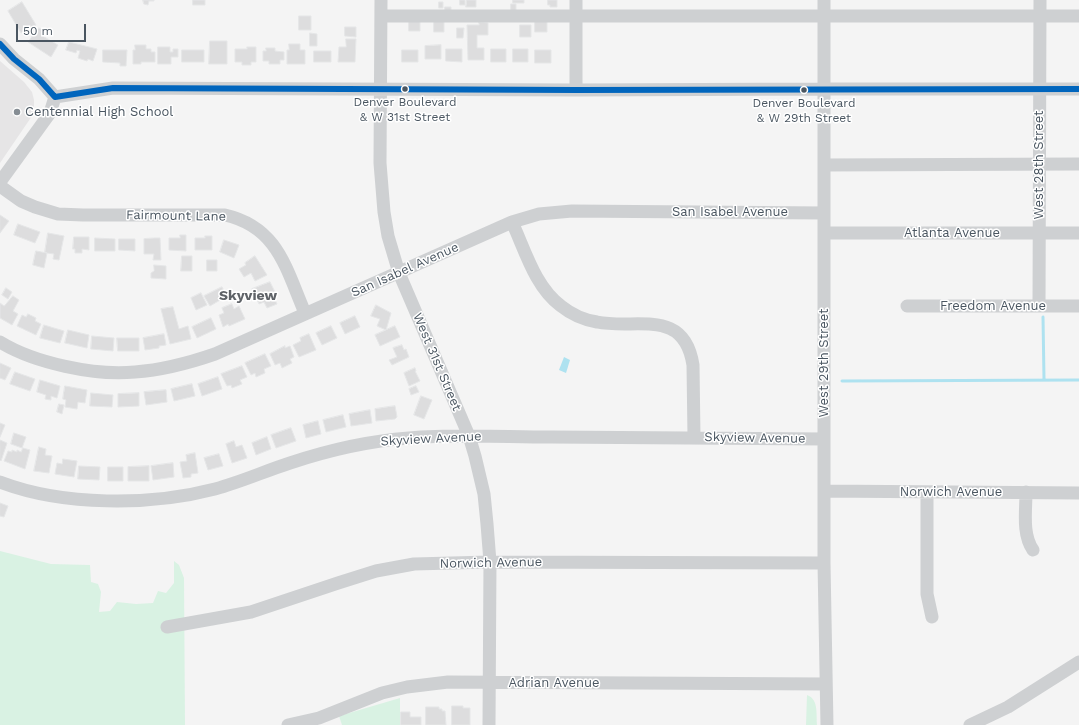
<!DOCTYPE html>
<html>
<head>
<meta charset="utf-8">
<style>
  body { margin:0 }
  #map { position:relative; width:1079px; height:725px; overflow:hidden; background:#f4f4f4; font-family:"Work Sans",sans-serif }
  canvas { display:block }
  .scale { position:absolute; left:16px; top:24px; width:70px; height:18px; box-sizing:border-box; border:2px solid #4a5661; border-top:0; padding-left:5px; font-size:12px; line-height:14px; white-space:nowrap; color:#4a5661; -webkit-text-stroke:3px #fff; paint-order:stroke }
</style>
</head>
<body>
<div id="map">
<canvas width="1079" height="725"></canvas>
<div class="scale">50 m</div>
</div>
<script>
const ctx = document.querySelector('canvas').getContext('2d');
ctx.lineJoin = 'round';
function fill(path, color) {
  ctx.fillStyle = color;
  ctx.fill(path, 'evenodd');
}
function stroke(path, color, width, dash) {
  ctx.strokeStyle = color;
  ctx.lineWidth = width;
  ctx.lineCap = dash ? 'butt' : 'round';
  ctx.setLineDash(dash || []);
  ctx.stroke(path);
}
function label(font, color, halo, rows, align = 'center') {
  ctx.font = font + ' "Work Sans",sans-serif';
  ctx.lineWidth = 3;
  ctx.setLineDash([]);
  ctx.textBaseline = 'middle';
  ctx.strokeStyle = halo;
  ctx.fillStyle = color;
  for (const [text, x, y, turn = 0] of rows) {
    ctx.save();
    ctx.translate(x, y);
    ctx.rotate((+turn || 0) * Math.PI / 180);
    ctx.textAlign = isNaN(turn) ? turn : align;
    if (halo) ctx.strokeText(text, 0, 0);
    ctx.fillText(text, 0, 0);
    ctx.restore();
  }
}
fill(new Path2D(`
  M0,61L24,82L32,92L34,100V109L32,116L0,163Z`), '#e6e5e6');
fill(new Path2D(`
  M0,551L51,564L90,565L91,582L98,584L101,592L99,612L110,611L117,602L136,604L153,603L158,591L166,593L174,583V561L179,565L184,578L185,725H0Z
  M807,695C819,699 816,715 817,725H806Z
  M400,698V725H342L339,716Z`), '#d9f2e3');
fill(new Path2D(`
  M564,357L570,360L566,373L559,370Z`), '#aee2f0');
stroke(new Path2D(`
  M1043,317L1044,379
  M842,381L1079,380`), '#aee2f0', 3);
const building = new Path2D(`
  M143,0H154V1H149L148,5L144,4Z
  M193,0H205V5H193Z
  M460,0H465V5H460Z
  M467,0H476V7H466Z
  M513,0H524V3H513Z
  M548,0H557V7H550V5H548Z
  M22,2L36,25L21,33L8,11Z
  M439,2H443V8H439Z
  M511,4H516V12H511Z
  M445,7H451V11H445Z
  M299,16H311V30H299Z
  M434,19H444V32H434Z
  M409,20H420V31H409Z
  M535,20H547V32H535Z
  M479,22L488,23V35H477V48H484V60H468L467,25H479Z
  M520,25H531V37H520Z
  M345,27H356V37L345,36Z
  M39,28L44,31L41,35L58,45L51,57L28,42L35,32H36Z
  M457,28H464L463,38H457Z
  M310,33L317,34V46H310Z
  M346,39H356L355,62H338L339,47H346Z
  M210,41H227V64H209Z
  M69,42L97,49L93,61L88,59L87,61L78,58L80,51L77,50L76,53L66,50Z
  M289,44H300V50H305V64H287V50H289Z
  M135,45H146V49H151V52H155V62H141V64H133V50H135Z
  M441,45V59H425V46Z
  M158,47H170V52H173V49H178V57H171V64H158Z
  M247,47H256V62H251V65H242V62H235V49H247Z
  M266,48H275V51L284,52V60H280V64H269V61H263V51H266Z
  M446,49H462V62L446,61Z
  M491,49H506V62H491Z
  M513,49H528V62H513Z
  M103,50H127L126,66H120V63L103,62Z
  M182,50H204V62H182Z
  M402,50H418V62H402Z
  M535,50H551V63H535Z
  M314,51H331V62H314Z
  M0,215L9,221L0,233Z
  M18,224L40,232L35,243L14,235Z
  M48,233L64,236L59,260L53,259L54,254L47,253L45,252Z
  M180,235H186V251L169,250V238H180Z
  M205,236H212V250H195V238H205Z
  M74,237H89V250L82,249V253H75V249H73Z
  M95,238L115,239V251H95Z
  M154,238H160L161,260H153L154,254H144V239Z
  M119,239H135V251L119,250Z
  M224,240L239,245L234,258L220,252Z
  M36,251L47,253L44,268L33,265Z
  M182,256H192V271H181Z
  M255,256L267,275L255,281L251,273L244,277L239,269L246,265L245,263Z
  M207,260H217V271H207Z
  M154,265L166,266V279L151,278V273L154,271Z
  M270,282L275,292L276,297L274,298L277,304L267,308L264,302L259,304L252,289Z
  M222,287L227,296L210,306L204,296Z
  M6,288L12,292L8,299L2,295Z
  M201,293L207,305L196,310L191,298Z
  M13,296L19,300L13,311L18,314L12,325L0,318V303L4,306Z
  M232,304L234,309L239,306L245,319L229,326L228,324L223,327L219,315L224,313L222,308Z
  M376,305L391,313L386,330L377,326L380,319L371,316Z
  M173,307L179,329L188,326L191,339L170,344L161,309Z
  M28,314L36,318L35,321L41,324L36,335L17,326L22,315L26,317Z
  M355,316L360,327L345,334L340,323Z
  M211,318L216,329L197,338L192,327Z
  M44,325L64,331L60,343L40,338Z
  M331,326L337,338L322,345L316,333Z
  M395,326L400,337L380,346L375,335Z
  M68,330L89,335L87,348L65,343Z
  M164,334L166,345L159,346V348L145,350L143,338Z
  M309,334L316,350L299,357L293,345L301,341L300,338Z
  M92,336L114,338L113,351L91,349Z
  M117,338H139V351H118Z
  M402,345L404,350L406,349L409,357L392,365L389,360L397,357L393,348Z
  M285,346V348L290,346L294,357L290,359L292,363L282,368L280,363L275,365L270,354Z
  M265,354L271,366L264,369L265,373L256,377L255,373L251,375L245,363Z
  M0,363L11,368L5,380L0,378Z
  M242,366L247,377L240,380L242,384L232,388L231,385L227,386L221,374Z
  M415,368L416,371H415L420,381L409,386L404,373Z
  M15,372L35,379L30,391L10,384Z
  M218,377L222,389L202,396L198,384Z
  M40,380L60,386L57,398L51,396V400L45,399L46,395L37,392Z
  M192,384L195,396L174,401L171,389Z
  M65,386L87,390L85,403L78,402L77,409L65,407L66,400L63,399Z
  M416,386L419,392L411,395L409,389Z
  M166,390L167,402L146,405L144,392Z
  M91,393L113,395L112,407L90,406Z
  M139,393V406L118,407V394Z
  M421,396L432,400L424,419L414,415Z
  M59,404L64,405L62,414L57,412Z
  M395,406L397,417L395,419L376,421L375,409Z
  M370,410L372,423L351,426L349,414Z
  M343,415L346,427L326,432L323,420Z
  M318,421L321,434L306,438L303,425Z
  M0,423L5,425L0,437Z
  M291,428L296,441L276,448L271,435Z
  M14,433L26,437L22,448L11,444Z
  M267,437L271,449L256,455L252,443Z
  M0,440L7,443L1,461L0,460Z
  M234,441L236,447L242,445L247,458L232,463L226,444Z
  M39,447L46,449L45,455L52,456L49,473L34,471Z
  M23,448L30,450L25,469L4,461L8,451L12,452V450L17,452V450L21,452Z
  M195,453L198,473L191,474V477L183,478L180,462L187,461L186,455Z
  M219,454L223,466L208,470L204,458Z
  M63,459L77,461L74,477L55,474L57,463L62,464Z
  M173,463L174,477L153,480L151,466Z
  M79,466L100,467L99,480L78,479Z
  M149,466V481H128V467Z
  M108,467H123V481H108Z
  M0,503L8,506L4,517L0,516Z
  M452,706H463V708H470V725H452Z
  M426,707H439V709H442V711H445L446,725H426Z
  M401,712H410V717H421V725H401Z`);
fill(building, '#ddddde');
stroke(building, '#e5e6e7', 1);
stroke(new Path2D(`
  M381,0L380,163L384,212L388,236L399,273L469,436L475,456L484,494L487,524L490,562L489,725
  M824,0V563L827,725
  M381,16H1079
  M0,44L14,59L39,79L55,97
  M576,90V0
  M55,97L113,88L576,90L825,89H1079
  M824,165L1079,164
  M0,182L50,113L55,97
  M0,186L21,201L35,207L58,214L83,215H225C278,227 286,269 305,313
  M512,222C525,250 535,287 561,306C571,314 584,320 597,322C636,330 684,307 693,365L694,437
  M825,233H1079
  M907,306H1079
  M1039,306L1040,0
  M0,342C34,363 95,376 135,372C163,370 189,363 215,354L512,222L539,214L572,211L824,213
  M0,482C63,506 150,506 215,489C241,482 265,471 290,463C329,450 368,441 409,438C455,434 505,437 551,437C642,437 733,438 824,439
  M824,491L1079,493
  M927,492V594L932,617
  M1026,492C1026,511 1022,534 1033,550
  M167,627L251,612L338,583L376,571L414,564L490,562L824,563
  M288,725L319,718L382,693L407,687L448,682L826,684
  M970,725L1008,707L1079,662`), '#ced0d2', 13);
stroke(new Path2D(`
  M0,44L14,59L39,79L55,97L113,88L576,90L1079,89`), '#0065bd', 6);
for (const [x, y, r, color] of [
  [405,89,3.5,"#4a5661"],
  [804,90,3.5,"#4a5661"],
  [17,112,4,"#868d94"]
]) {
  const dot = new Path2D();
  dot.arc(x, y, r, 0, 2 * Math.PI);
  ctx.fillStyle = color;
  ctx.fill(dot);
  stroke(dot, '#fff', 1.5);
}
label('12px', '#4a5661', '#fff', [
  ["Denver Boulevard",405,102],
  ["& W 31st Street",405,117],
  ["Denver Boulevard",804,103],
  ["& W 29th Street",804,118]
]);
label('13px', '#4a5661', '#fff', [
  ["Centennial High School",25,112]
], 'left');
label('13px', '#4a5661', '#fff', [
  ["West 28th Street",1039,165,-90],
  ["San Isabel Avenue",730,212],
  ["Fairmount Lane",176,216,1],
  ["Atlanta Avenue",952,233],
  ["San Isabel Avenue",405,270,-24],
  ["Freedom Avenue",993,306],
  ["West 31st Street",437,362,67],
  ["West 29th Street",824,363,-90],
  ["Skyview Avenue",755,438,1],
  ["Skyview Avenue",431,439,-3],
  ["Norwich Avenue",951,492],
  ["Norwich Avenue",491,563,-1],
  ["Adrian Avenue",554,683]
]);
label('bold 14px', '#5f6368', '#fff', [
  ["Skyview",248,296]
]);
</script>
</body>
</html>
